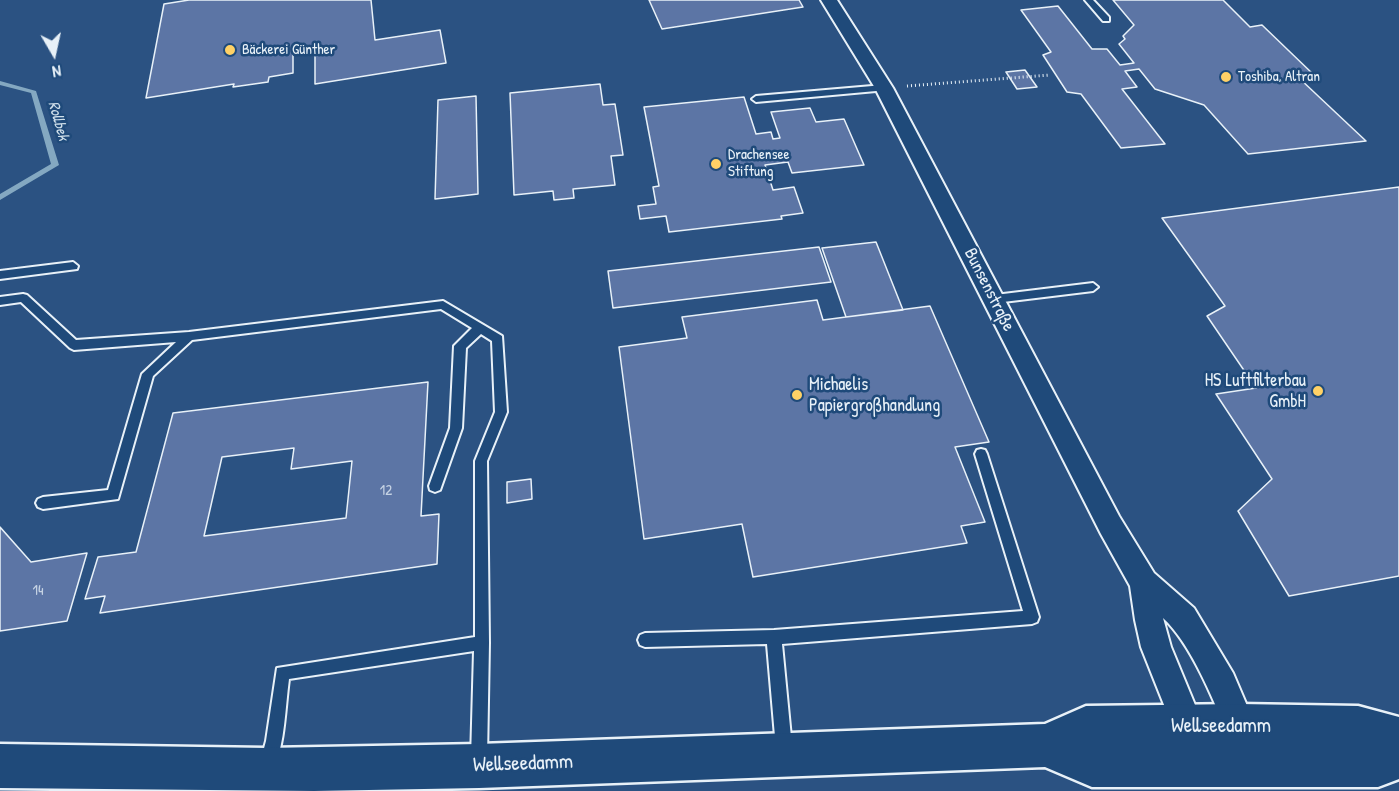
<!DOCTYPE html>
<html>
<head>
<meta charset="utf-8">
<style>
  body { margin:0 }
  #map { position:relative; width:1399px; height:791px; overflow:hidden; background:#2b5282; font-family:"Patrick Hand",sans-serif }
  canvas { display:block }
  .north { position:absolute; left:24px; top:24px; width:60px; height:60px; -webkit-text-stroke:4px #1f4a7a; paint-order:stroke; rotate:171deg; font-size:16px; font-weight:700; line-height:24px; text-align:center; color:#e8f1f8 }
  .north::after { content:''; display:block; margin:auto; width:21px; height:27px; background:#e8f1f8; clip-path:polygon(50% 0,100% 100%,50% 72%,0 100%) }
</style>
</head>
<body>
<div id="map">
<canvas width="1399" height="791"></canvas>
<div class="north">N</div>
</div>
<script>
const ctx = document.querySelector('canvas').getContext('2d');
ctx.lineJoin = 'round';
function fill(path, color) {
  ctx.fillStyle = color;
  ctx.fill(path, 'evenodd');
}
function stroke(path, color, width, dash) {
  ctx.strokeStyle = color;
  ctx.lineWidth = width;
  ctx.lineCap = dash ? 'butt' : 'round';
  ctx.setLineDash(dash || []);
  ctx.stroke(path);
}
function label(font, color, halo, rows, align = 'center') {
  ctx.font = font + ' "Patrick Hand",sans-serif';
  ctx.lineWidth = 5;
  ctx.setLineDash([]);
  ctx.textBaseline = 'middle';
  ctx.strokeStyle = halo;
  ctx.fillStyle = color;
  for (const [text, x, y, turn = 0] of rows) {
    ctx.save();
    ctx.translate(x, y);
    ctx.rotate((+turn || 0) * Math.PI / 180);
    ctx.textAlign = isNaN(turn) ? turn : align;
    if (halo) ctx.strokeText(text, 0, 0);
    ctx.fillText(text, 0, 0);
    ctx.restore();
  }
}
fill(new Path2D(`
  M0,81L36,91L59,165L0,200V194L51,164L31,93L0,85Z`), '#84a8c1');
const building = new Path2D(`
  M189,0H371L375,40L440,30L446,63L315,84V49L293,52V73L269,77L268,82L233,87L234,84L146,98L164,4Z
  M649,0H799L803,7L662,29Z
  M1113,0H1223L1250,27L1262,25L1314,75L1299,78L1366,141L1248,154L1204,105L1155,89L1139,69L1125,71L1137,87L1122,89L1165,144L1121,148L1081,94L1067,92L1043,55L1051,52L1021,10L1058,6L1092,49H1107L1120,65L1134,63L1119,44L1125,39L1123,36L1134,25Z
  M1025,70L1037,87L1017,89L1006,72Z
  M600,84L603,105L615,104L623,155L611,156L615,185L573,189L574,198L554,200L553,191L514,195L510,93Z
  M476,96L478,194L435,199L438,100Z
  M744,97L756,134L771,132L773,139L780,138L771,112L810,108L816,122L844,119L864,165L792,173L788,162L765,165L773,190L794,187L803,213L781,216L782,219L669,232L666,216L640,219L638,206L656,204L653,187L659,186L644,107Z
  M1399,187V576L1289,596L1238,511L1272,479L1216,394L1256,388L1207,316L1225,306L1162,218Z
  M876,242L903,310L846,317L822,248Z
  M819,247L831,282L613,308L608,271Z
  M817,300L823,320L930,306L989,442L955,447L985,522L961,526L967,543L753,577L742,524L644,539L619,347L687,338L682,317Z
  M428,382L421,516L439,514L437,564L100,613L105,596L85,599L98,557L136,552L173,413ZM294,448L291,469L352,461L346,518L204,536L222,457Z
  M531,479L532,499L507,503V482Z
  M0,527L31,562L87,553L67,621L0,631Z`);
fill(building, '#5c75a5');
stroke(building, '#e8f1f8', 1.5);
const lane = new Path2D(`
  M1085,0H1093L1109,17V21H1103Z
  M884,85L887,86V90L756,102L752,99L756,96Z
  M73,262L78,266L77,269L0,279V271Z
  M1093,283L1098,287L1093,291L995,303L990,299L995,295Z
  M23,294L27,295L76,340L189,332L443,301L502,336L507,412L487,461L489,643L487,759L485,765L479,767L473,765L471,759L474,651L289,679C285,709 285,741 274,769L268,771L262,769L260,763L266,741L277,668L475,637V461L495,412L492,341L481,334L466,348L462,428L440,490L435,492L430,490L429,486L450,428L454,346L472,328L441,309L192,340L153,376L118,499L43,509L38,507L36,503L38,499L43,497L108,490L142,374L176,342L74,350L70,348L21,302L0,305V297Z
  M981,449L985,450L987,454L1039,617L1037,622L1032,624L782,644L792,748L790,754L784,756L778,754L776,748L767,644L645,647L640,645L638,640L640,635L645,633L774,630L1023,611L975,454L977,450Z`);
const street = new Path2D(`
  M821,0H837L893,88L1119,516L1154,573L1194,608L1233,673L1259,734L1254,745L1243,750L1232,745C1217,708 1192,644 1163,618L1171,647L1207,734L1202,745L1191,750L1180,745L1141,647L1135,620L1130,586L1101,534L875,88Z`);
const secondary = new Path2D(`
  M1239,704L1358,706L1399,717V779L1378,787H1092L1045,767L479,788L314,791L0,788V744L267,748L479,744L1045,724L1086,706Z`);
stroke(lane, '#e8f1f8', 4);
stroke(street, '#e8f1f8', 4);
stroke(secondary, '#e8f1f8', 5);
stroke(new Path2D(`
  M907,86L1050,75`), '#e8f1f8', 3, [1, 3]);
fill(lane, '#1f4a7a');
fill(street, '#1f4a7a');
fill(secondary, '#1f4a7a');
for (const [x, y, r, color] of [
  [230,50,6,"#ffd166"],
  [1226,77,6,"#ffd166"],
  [716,164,6,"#ffd166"],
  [1318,391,6,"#ffd166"],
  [797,395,6,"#ffd166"]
]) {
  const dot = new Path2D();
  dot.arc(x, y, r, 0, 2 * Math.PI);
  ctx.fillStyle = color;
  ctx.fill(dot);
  stroke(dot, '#1f4a7a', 2);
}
label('15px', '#e8f1f8', '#1f4a7a', [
  ["Bäckerei Günther",242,50],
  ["Toshiba, Altran",1238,77],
  ["Drachensee",728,155],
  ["Stiftung",728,172]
], 'left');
label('15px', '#c5d2e3', null, [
  ["12",386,491],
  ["14",38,591]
]);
label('italic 16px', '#cfdfea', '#1f4a7a', [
  ["Rollbek",58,121,74]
]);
label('18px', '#e8f1f8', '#1f4a7a', [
  ["Bunsenstraße",989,290,63]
]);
label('18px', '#e8f1f8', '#1f4a7a', [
  ["HS Luftfilterbau",1306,381],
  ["GmbH",1306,402],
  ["Michaelis",809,385,"left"],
  ["Papiergroßhandlung",809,406,"left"]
], 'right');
label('21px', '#e8f1f8', '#1f4a7a', [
  ["Wellseedamm",1221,726],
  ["Wellseedamm",523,764,-2]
]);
</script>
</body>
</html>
